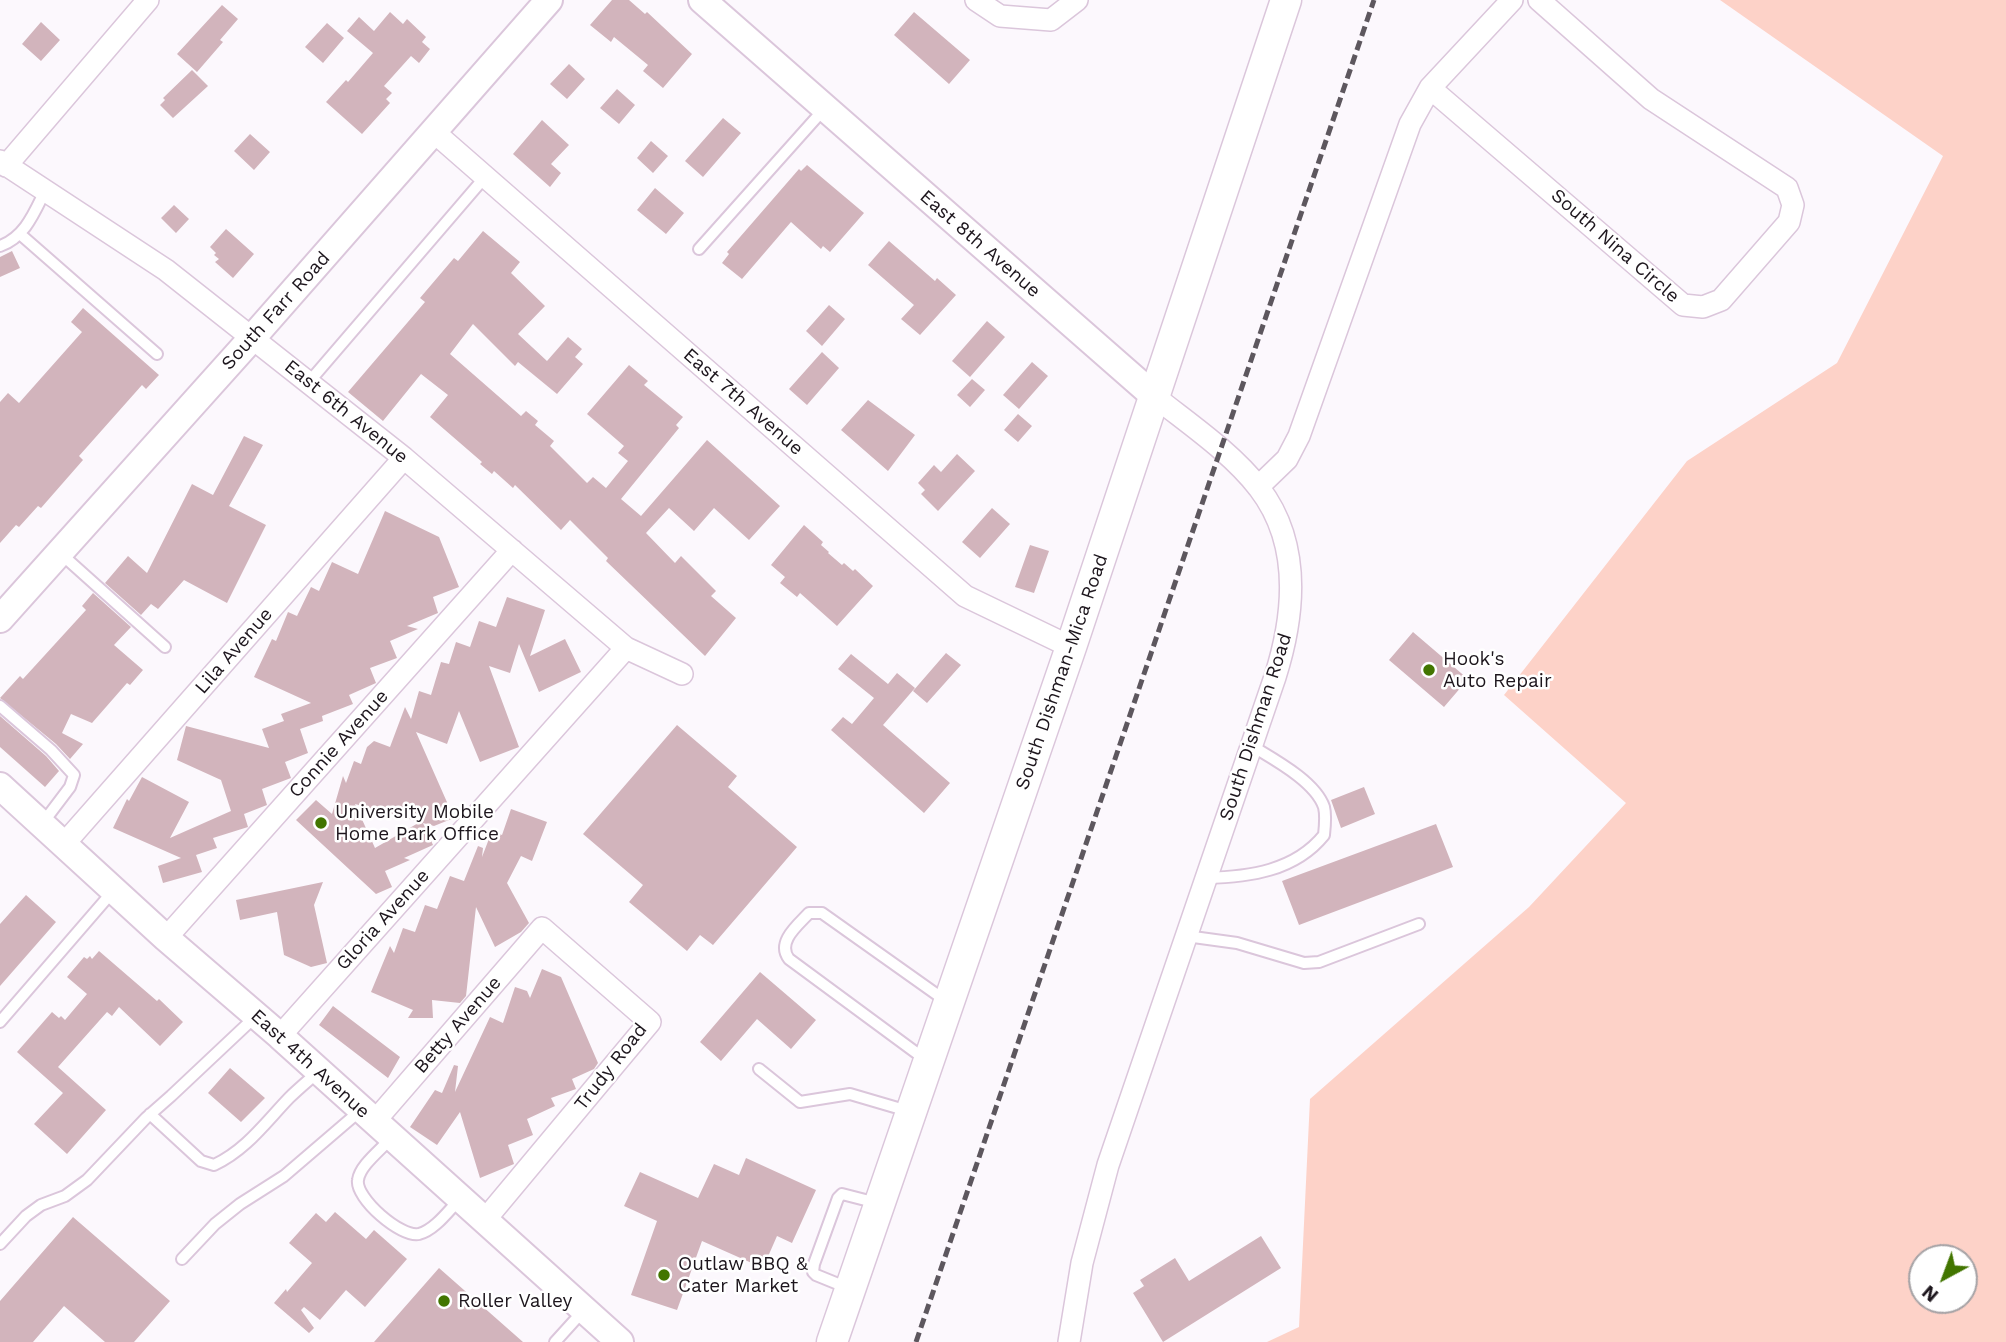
<!DOCTYPE html>
<html>
<head>
<meta charset="utf-8">
<style>
  body { margin:0 }
  #map { position:relative; width:2006px; height:1342px; overflow:hidden; background:#fcf8fd; font-family:"Work Sans",sans-serif }
  canvas { display:block }
  .north { position:absolute; left:1908px; top:1244px; width:70px; height:70px; box-sizing:border-box; background:#fff; border:2px solid #a5a2a5; border-radius:50%; rotate:221deg; font-size:19px; font-weight:700; line-height:28px; text-align:center; color:#1d161d }
  .north::after { content:''; display:block; margin:auto; width:24px; height:32px; background:#427500; clip-path:polygon(50% 0,100% 100%,50% 72%,0 100%) }
</style>
</head>
<body>
<div id="map">
<canvas width="2006" height="1342"></canvas>
<div class="north">N</div>
</div>
<script>
const ctx = document.querySelector('canvas').getContext('2d');
ctx.lineJoin = 'round';
function fill(path, color) {
  ctx.fillStyle = color;
  ctx.fill(path, 'evenodd');
}
function stroke(path, color, width, dash) {
  ctx.strokeStyle = color;
  ctx.lineWidth = width;
  ctx.lineCap = dash ? 'butt' : 'round';
  ctx.setLineDash(dash || []);
  ctx.stroke(path);
}
function label(font, color, halo, rows, align = 'center') {
  ctx.font = font + ' "Work Sans",sans-serif';
  ctx.lineWidth = 5;
  ctx.setLineDash([]);
  ctx.textBaseline = 'middle';
  ctx.strokeStyle = halo;
  ctx.fillStyle = color;
  for (const [text, x, y, turn = 0] of rows) {
    ctx.save();
    ctx.translate(x, y);
    ctx.rotate((+turn || 0) * Math.PI / 180);
    ctx.textAlign = isNaN(turn) ? turn : align;
    if (halo) ctx.strokeText(text, 0, 0);
    ctx.fillText(text, 0, 0);
    ctx.restore();
  }
}
fill(new Path2D(`
  M1720,0H2006V1342H1267L1299,1327L1310,1099L1529,907L1626,803L1504,695L1687,461L1837,363L1943,156ZM1964,1258V1300H1922V1258Z`), '#fdd2c8');
fill(new Path2D(`
  M612,0H629L645,14L647,12L692,54L663,88L643,71L648,65L614,37L611,42L590,25Z
  M222,5L238,19L220,40L223,42L197,72L177,54Z
  M390,12L403,24L407,19L426,37L422,42L430,49L419,63L411,56L384,86L392,93L386,99L390,103L362,134L326,102L346,80L348,82L373,53L347,31L359,17L374,31Z
  M914,12L970,60L949,84L894,35Z
  M41,22L60,40L41,61L22,44Z
  M327,23L344,38L323,63L305,47Z
  M569,64L585,79L567,99L550,84Z
  M192,70L208,86L173,118L160,105L165,100L163,98Z
  M617,89L635,105L619,124L600,108Z
  M723,118L741,133L703,177L685,161Z
  M542,120L569,145L551,164L561,173L550,187L513,154Z
  M250,134L270,152L254,170L234,151Z
  M651,141L668,156L653,173L637,158Z
  M807,165L864,213L830,252L823,246L821,249L791,222L742,279L722,263L729,254L727,252L799,169L801,171Z
  M655,188L684,213L666,234L637,210Z
  M174,205L189,219L176,233L161,218Z
  M226,229L254,254L233,278L215,262L219,259L214,255L216,253L210,247Z
  M483,231L520,262L511,273L545,306L518,334L547,361L568,337L582,349L575,357L583,364L557,394L518,362L515,366L473,324L450,354L521,416L526,411L538,421L535,425L554,441L550,446L587,483L593,477L606,488L628,461L618,453L624,446L587,414L629,365L648,381L644,385L683,417L676,425L679,428L621,499L641,516L707,440L780,506L749,540L714,508L694,531L669,508L646,533L675,563L681,556L716,591L711,596L736,618L705,656L606,561L608,558L570,520L561,530L515,485L513,488L494,471L492,474L480,464L482,462L430,417L448,395L421,374L383,421L348,392L425,302L420,298L454,258L458,261Z
  M889,241L935,281L937,278L956,295L920,335L901,319L914,305L868,265Z
  M12,251L20,268L0,277V257Z
  M829,305L845,319L822,346L806,331Z
  M83,308L159,375L146,389L142,385L79,456L83,460L41,508L38,506L19,527L16,525L0,543V402L8,393L19,403L82,332L71,322Z
  M987,321L1005,337L970,377L952,361Z
  M822,352L839,368L807,405L789,389Z
  M1032,362L1048,376L1019,409L1003,395Z
  M972,379L985,390L970,407L957,395Z
  M868,400L915,435L888,471L841,430Z
  M1018,414L1032,426L1018,442L1004,430Z
  M244,436L263,445L229,506L266,525L227,603L184,580L158,609L151,604L141,615L105,583L128,556L147,573L192,484L213,495Z
  M957,454L975,471L938,511L921,494L925,490L918,483L934,465L941,472Z
  M992,508L1010,524L980,558L962,542Z
  M385,511L439,537L459,587L433,597L438,613L407,626L418,629L390,641L397,658L370,668L376,683L349,695L353,704L322,716L323,721L300,729L308,753L285,762L291,778L262,789L267,805L244,814L248,827L213,838L217,848L196,855L202,872L163,883L158,866L181,858L113,828L127,799L129,801L142,777L189,802L170,838L231,811L221,780L177,760L186,726L269,748L262,729L284,721L281,714L311,703L254,677L272,639L276,641L288,612L297,616L311,587L319,591L332,562L358,574Z
  M804,525L823,542L821,545L829,552L828,553L842,565L844,563L853,571L855,569L873,586L837,626L800,593L797,597L780,583L785,577L771,565Z
  M1030,545L1049,551L1034,593L1015,587Z
  M93,593L131,627L114,645L143,670L130,685L127,683L92,723L71,714L62,733L83,744L70,759L56,744L0,698L20,676L23,679L86,610L82,606Z
  M507,597L545,610L530,656L565,639L581,672L539,692L519,644L510,673L489,666L519,747L480,762L459,711L447,744L416,732L454,818L434,826L423,823L433,845L404,858L410,860L385,871L392,887L376,894L296,820L316,800L332,814L343,776L346,783L354,761L361,764L367,747L374,741L390,747L405,707L411,719L419,691L431,695L441,662L449,664L456,642L470,647L479,621L496,627ZM355,804L420,822L375,848Z
  M1413,632L1468,679L1444,707L1389,660Z
  M946,653L961,665L927,703L913,691Z
  M851,654L888,684L897,673L915,688L883,725L950,783L924,813L831,730L843,717L852,724L874,698L838,669Z
  M0,716L46,756L59,771L45,787L0,747Z
  M677,725L737,776L728,787L797,847L713,945L700,935L687,951L629,902L643,885L583,834Z
  M1364,787L1375,814L1341,828L1331,800Z
  M511,809L547,822L532,861L521,856L507,883L529,923L521,932L495,947L476,907L466,996L460,1003L432,1000L433,1018H408L413,1010L371,992L390,946L394,953L403,928L415,932L425,905L437,909L450,876L464,881L478,846L483,848L482,857L492,831L502,835Z
  M1436,824L1453,867L1299,925L1282,881Z
  M323,882L314,905L327,963L311,967L284,955L277,912L240,920L236,900Z
  M26,895L56,922L0,986V924Z
  M99,951L157,1001L159,999L183,1022L160,1046L119,1007L112,1016L107,1012L58,1067L106,1110L67,1154L34,1124L63,1093L17,1052L52,1012L59,1018L61,1016L65,1020L87,994L67,977L84,957L87,959L90,956L92,959Z
  M542,969L561,977L598,1063L594,1069L572,1079L576,1089L551,1098L555,1106L527,1119L533,1135L508,1145L514,1164L480,1178L460,1112L437,1145L410,1127L435,1090L442,1093L454,1065L458,1066L455,1092L490,1017L503,1023L515,987L527,991L530,998Z
  M760,972L816,1020L791,1049L757,1019L721,1061L700,1042Z
  M333,1006L400,1057L388,1078L319,1025Z
  M230,1068L265,1098L241,1122L208,1093Z
  M746,1158L816,1190L792,1243L777,1236L763,1268L702,1241L677,1310L631,1295L657,1221L624,1206L640,1172L698,1198L714,1164L739,1175Z
  M335,1212L366,1239L374,1230L407,1259L365,1307L346,1290L320,1320L304,1307L301,1310L314,1328L309,1333L274,1303L286,1289L287,1292L312,1263L289,1243L316,1213L326,1222Z
  M73,1217L170,1301L134,1342H105L64,1306L33,1342H0V1301Z
  M1261,1236L1281,1268L1163,1342L1133,1293L1144,1286L1140,1280L1175,1258L1189,1281Z
  M439,1268L523,1342H374Z`), '#d2b4bc');
const service = new Path2D(`
  M20,234L157,354
  M0,246C25,237 34,213 45,191
  M699,249L825,108
  M309,382L485,177
  M59,552L165,647
  M0,706L51,750L74,775L70,787L42,824
  M1206,878C1249,877 1295,871 1324,835C1325,826 1326,815 1324,807C1315,781 1273,759 1252,746
  M1186,936L1237,943L1304,963L1319,962L1419,924
  M0,1022L114,890
  M926,1060L789,959C776,942 798,925 809,913H822L946,1001
  M759,1069L800,1102L850,1094L908,1111
  M150,1114L201,1161L214,1165C246,1150 265,1123 289,1098C298,1089 309,1080 318,1072
  M391,1138C382,1149 360,1165 358,1180C355,1198 401,1238 419,1234C435,1230 449,1210 460,1199
  M0,1244L26,1216L41,1205L65,1196L87,1180L146,1118L171,1096L256,1016
  M182,1259L215,1224L240,1204L284,1176L361,1110
  M848,1288L816,1275L813,1272L814,1264L838,1198L842,1194L877,1203
  M555,1342L584,1310`);
const minor = new Path2D(`
  M976,0L1000,16L1051,20L1077,0
  M1430,88L1683,305L1703,307L1721,300L1789,222L1793,205L1787,188L1651,99L1539,0
  M434,132L965,596L1071,647
  M0,161L166,270L404,458L626,648L682,674
  M6,166L148,0
  M1258,487L1287,459L1299,436L1410,124L1430,88L1512,0
  M64,844L404,458
  M166,938L512,550
  M280,1036L626,648
  M374,1122L542,928L650,1022L484,1221
  M1069,1342L1082,1263L1108,1165L1275,677C1295,614 1302,544 1259,488C1231,452 1189,424 1154,396`);
const tertiary = new Path2D(`
  M702,0L1154,396
  M0,619L253,337L549,0
  M0,786L166,938L280,1036L620,1342`);
const secondary = new Path2D(`
  M832,1342L1071,647L1286,0`);
stroke(service, '#dbc6db', 14);
stroke(minor, '#dbc6db', 24);
stroke(tertiary, '#dbc6db', 30);
stroke(secondary, '#dbc6db', 33);
stroke(service, '#fff', 10);
stroke(minor, '#fff', 21);
stroke(tertiary, '#fff', 26);
stroke(secondary, '#fff', 30);
stroke(new Path2D(`
  M916,1342L1374,0`), '#5d575e', 5, [10, 5]);
for (const [x, y, r, color] of [
  [1429,670,7,"#427500"],
  [321,823,7,"#427500"],
  [664,1275,7,"#427500"],
  [444,1301,7,"#427500"]
]) {
  const dot = new Path2D();
  dot.arc(x, y, r, 0, 2 * Math.PI);
  ctx.fillStyle = color;
  ctx.fill(dot);
  stroke(dot, '#fff', 2.5);
}
label('19px', '#1d161d', '#fff', [
  ["East 8th Avenue",980,244,41],
  ["South Nina Circle",1615,246,41],
  ["South Farr Road",276,311,-48],
  ["East 7th Avenue",743,402,41],
  ["East 6th Avenue",346,412,39],
  ["Lila Avenue",234,651,-49],
  ["South Dishman-Mica Road",1062,672,-71],
  ["South Dishman Road",1256,727,-72],
  ["Connie Avenue",339,744,-48],
  ["Gloria Avenue",383,920,-48],
  ["Betty Avenue",458,1025,-49],
  ["East 4th Avenue",310,1064,42],
  ["Trudy Road",611,1067,-52]
]);
label('19px', '#1d161d', '#fff', [
  ["Hook's",1443,659],
  ["Auto Repair",1443,681],
  ["University Mobile",335,812],
  ["Home Park Office",335,834],
  ["Outlaw BBQ &",678,1264],
  ["Cater Market",678,1286],
  ["Roller Valley",458,1301]
], 'left');
</script>
</body>
</html>
